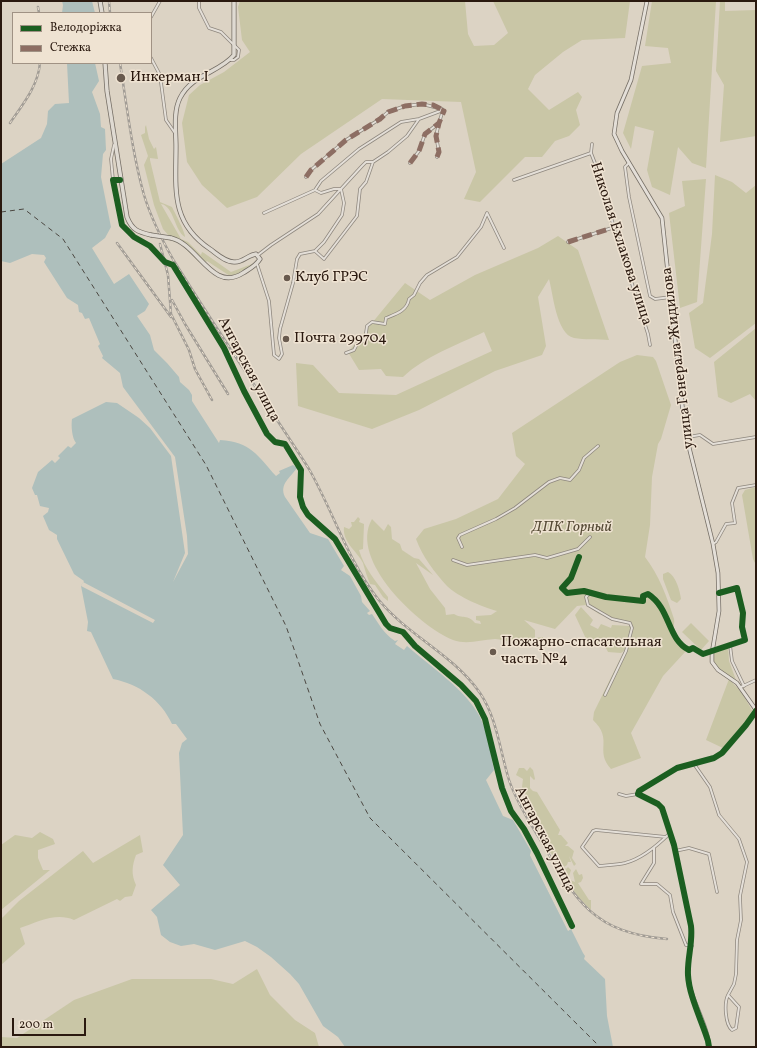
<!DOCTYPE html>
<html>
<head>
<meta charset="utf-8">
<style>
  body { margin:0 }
  #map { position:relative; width:757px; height:1048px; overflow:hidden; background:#dcd3c4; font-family:Vollkorn,serif }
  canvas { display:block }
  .frame { position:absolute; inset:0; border:2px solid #2a190f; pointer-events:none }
  .legend { position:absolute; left:12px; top:12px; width:140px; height:52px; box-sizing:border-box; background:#efe3d2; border:1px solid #a09284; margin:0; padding:5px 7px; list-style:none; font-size:12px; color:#2a190f }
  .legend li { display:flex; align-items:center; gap:8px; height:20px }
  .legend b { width:20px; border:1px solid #a09284 }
  .scale { position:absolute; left:12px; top:1018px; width:74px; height:18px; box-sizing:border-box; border:2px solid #2a190f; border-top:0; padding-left:5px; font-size:12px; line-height:14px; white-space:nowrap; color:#2a190f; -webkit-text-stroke:3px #efe3d2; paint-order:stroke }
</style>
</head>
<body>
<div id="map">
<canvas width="757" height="1048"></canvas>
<div class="frame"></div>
<ul class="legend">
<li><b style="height:5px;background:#1b5e20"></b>Велодоріжка</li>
<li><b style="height:5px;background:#8d6e63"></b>Стежка</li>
</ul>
<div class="scale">200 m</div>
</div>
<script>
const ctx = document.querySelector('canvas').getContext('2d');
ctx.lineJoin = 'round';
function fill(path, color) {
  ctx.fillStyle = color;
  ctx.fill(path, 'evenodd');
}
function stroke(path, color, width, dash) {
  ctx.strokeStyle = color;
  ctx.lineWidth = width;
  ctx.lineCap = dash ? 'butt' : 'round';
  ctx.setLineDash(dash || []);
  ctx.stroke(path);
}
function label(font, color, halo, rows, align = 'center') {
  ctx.font = font + ' Vollkorn,serif';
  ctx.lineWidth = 3;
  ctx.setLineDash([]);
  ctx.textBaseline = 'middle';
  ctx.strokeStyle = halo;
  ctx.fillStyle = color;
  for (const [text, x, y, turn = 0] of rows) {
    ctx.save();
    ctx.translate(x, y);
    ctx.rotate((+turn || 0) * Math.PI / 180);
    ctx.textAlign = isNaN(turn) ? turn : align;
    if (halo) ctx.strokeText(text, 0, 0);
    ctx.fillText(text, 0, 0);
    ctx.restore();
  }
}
fill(new Path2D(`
  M240,1H465L468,34L474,46L494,45L508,33L493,1H630L625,38L582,40L563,52L535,75L528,89L549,110L578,92L582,97L576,110L580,125L569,136L555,141L542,157H525L480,202L464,199L476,172L461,102L382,99L301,154L257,197L227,208L202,185L187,162L182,123L189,95L200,85L224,72L250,52L242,40L238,7Z
  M652,1H716L706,168L692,163L678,147L670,195L652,187L647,170L654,131L635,126L631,149L623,133L642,66L671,63L668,48L645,46Z
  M720,1H725V11L756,10V136L720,142L724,85L716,71Z
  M146,125L149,139L154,149L156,147L158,159L150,158V160L160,202L172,207C175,213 186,234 185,237C174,230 174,206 161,204L181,239L188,242L201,255L202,252L204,253L231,272L252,264L253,265L248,269L241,271L239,275L230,276L207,261L205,263L199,262L179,242H174L163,229L154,205L144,165L148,156L141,135L145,133V127Z
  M715,175L732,182L746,193L756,185V323L710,358L695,348L689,313L703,303L712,234Z
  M706,179L697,302L680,308L669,213L685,206L682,181Z
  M558,236L578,250L609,340C598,339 584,340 574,338C556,334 553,293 549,279L538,297L546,346L542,355L495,371L419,410L372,429L298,406L296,363L313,365L339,393L396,395L492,351L484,332C457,345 425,356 403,377L386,376L381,369L359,370L348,352L405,283L430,300L475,275L538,248Z
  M756,328V401L750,394L731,403L718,397L714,362Z
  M637,355L653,357L656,361L671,405L661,439L658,444L652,477L650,525L645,557C659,575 667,597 674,619C675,623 673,627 673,631C672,639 680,646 686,651L663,676L631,733L641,758L611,769C594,750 614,740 593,720L594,712L624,651L621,653L608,652L605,646L587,641L575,615L581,607L593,620L590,625L598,629L601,624L611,628L612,625L630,626V630V623L599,614L586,605L577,606L555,629L524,620L535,630V638L543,637V639C533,641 523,644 513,642C507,642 501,639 495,639C480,640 467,645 453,640C419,626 348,560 372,519L384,531L388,524L391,527L392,539L400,544L402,550L414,558L419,559L433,575L416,563L430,589L445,608L446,615L454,614C462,619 468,614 475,623L481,624L480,621L476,620V616L491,615L497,611C483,607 458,597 447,586C435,573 422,556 416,539L424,529L456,519L498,499L525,464L516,456L512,433L620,362Z
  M756,487V565L753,559L742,495L745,490Z
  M358,517L360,519L359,522L364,524L363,549L359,550C364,568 377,583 388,597V601L383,597L375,585L370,584C367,577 365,570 363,563C357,551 342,542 344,527L349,529L352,526L351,522H354Z
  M668,572C676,576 680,591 681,599L677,603L671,600L663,579V574Z
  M691,623L709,641L701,650L682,632Z
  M728,646L729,661L736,680L717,668L712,658L715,651Z
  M729,679L742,693L753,712L752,715L730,740L725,749L706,740Z
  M530,767L533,770L535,779L534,780L530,776V788L533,791L537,792L560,830L558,835H561L568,843L565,846H568L574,851L572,858L576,864L574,866L569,856L571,862H568L567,865L564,867L566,869L568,867L571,870L568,879L575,882L573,873L576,869L579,875L582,874L583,878L581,882L578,883L589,900H591V910L576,895L564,872L555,864L558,863L548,849L533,822L530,804L522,787L523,779L516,775L519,768H524L527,771Z
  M40,832L53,839L55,844L38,850V858L43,870H50L1,910V845L15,835L32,838Z
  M140,835L143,852L136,855C132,866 131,874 136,885L132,896L125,897L120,901L117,899L74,920C56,912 38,922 20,928L25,944L1,965V919L19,901L83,851L93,863Z
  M257,969L270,995L295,1020L315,1033L319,1047H1V1037L17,1038L74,1000L132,979H211L233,984Z`), '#c9c6a6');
fill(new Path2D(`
  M62,1H92L95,13H62L63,5Z
  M67,63H95L99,81L92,92L100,114L101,127L105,129L106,150L103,154L101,177L111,227L105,238L92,248L114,284L129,274L149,304L145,311L137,316L150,335L154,350L167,363L179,377L180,382L189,390L192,395V401L219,443L220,440C251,442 257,455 276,476L280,473L279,471L293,465L297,468C290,478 279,484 285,497L310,533L328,539L344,566L341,570L350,576L361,596L362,602L370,611L367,613L369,615L372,614C379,624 383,633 395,641L398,640L395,644L404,650L407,646C430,666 466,690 480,717C488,733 490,752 494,770L486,780L503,816L513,820L531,851L530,855L568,930L571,929L583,953L585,956L584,959L605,979L607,1016L613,1047H345L338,1037L323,1026L299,984L290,974L271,957L257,947L245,941L215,950L194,944L181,946L170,942L161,935L157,917L151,910L180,885L163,865L183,835L179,753L182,743L187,739L176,724H172C161,700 139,684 113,679L91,632L87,631L88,622L81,586L84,581L74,574L57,539V535L49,530L43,516L48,512L49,508L40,506L37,495H35L32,488L38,472L52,460L55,463L60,458L58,456L68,446L71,448L76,443C72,438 71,426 72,419L106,402L117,403L139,418L150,428L171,456L185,553L173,582L188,554L187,536L175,457L123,387L120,373L102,358L103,356L98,346L100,344L89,318L85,319L82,313L79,312L78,305L67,298L44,262L46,258L44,255L32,254L10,263L1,261V164L41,138L47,124L48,111L55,104L69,103Z`), '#aebfbc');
fill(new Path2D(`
  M83,582L155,620L153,623L81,586Z
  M532,853L569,928H573L568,931L530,855Z`), '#dcd3c4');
stroke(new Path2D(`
  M1,212L24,209L63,239L206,465L286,626L320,724L370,818L600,1047`), '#4c4842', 1, [5, 4]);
const minor = new Path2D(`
  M199,1V8L209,28L221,32L239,50L238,57L234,60H229
  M151,17L160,1
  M151,58L160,75L166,120L175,133
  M592,144L591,153L600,176L607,205L648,334L650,345
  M437,157L439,152L436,136L439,123
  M629,163L625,167L629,197L650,296L655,299L671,297
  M306,177L311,170L346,140L380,119L388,112L405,106L422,104L442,109
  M113,180L111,159L114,145
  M120,180H113L122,225L134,237L150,246L165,262L173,265L224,348L244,391L267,434L275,442L285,444L301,470L300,497L303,507L308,515L335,539L386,624L390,628L403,632L415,646L461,685L476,701L485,719L502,788L511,811L524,829L537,853L572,926
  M514,180L591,153
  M315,190L321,193L334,189H341
  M264,213L315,190L321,181L359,149L401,122L419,119L443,110L439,123L425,134L419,151L410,163
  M568,242L615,227
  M315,251L324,259L357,216L360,189L366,182L373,162
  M258,255L271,245L318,214L362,166L366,162H373L388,152L407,136L419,119
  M257,264L269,301L274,355L279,359L282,354L279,338L280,329L293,283L297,259L300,254L315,251L324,242L342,215L344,203L341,189
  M346,353L354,350L357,344L365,340L367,326L372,322L385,324L386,318C396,314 407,311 409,299L414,295L420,283L427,275L457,257L481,227L487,213L504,248
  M688,437L700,435L713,444L756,437
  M713,544L716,542L726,524L735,523L732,503L738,488L756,485
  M462,547L458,538L460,535L496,519L515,508L549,482L560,478L570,480L579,470L584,458L598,446
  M579,557L571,578L562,588L567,593L584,591L606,597L643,601V596L648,594C671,609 667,639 689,650L693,648L703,654L745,640L742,627L743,613L737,588L719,593
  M453,560L467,565L535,555L547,558L578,549L590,537
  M595,594H589L586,597L588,605L612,619L630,623L632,628L626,651L605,695
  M730,645L732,661L744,686
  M741,687L756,680
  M694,764L710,787L719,815L739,839L747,862L740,896L741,920L737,940L736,974L734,984L728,995L739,1007L736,1028L732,1030C725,1024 724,1003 728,995
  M619,794L626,796L638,794
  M666,837L596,830L593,831L582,847L599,866C608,865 616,865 625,863C641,859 658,845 670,833
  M654,848V863L641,884H657L670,895L673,912L686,945L692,946
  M675,851L689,848L709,854L717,892`);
const tertiary = new Path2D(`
  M709,1046C709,1028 691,999 688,978C686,961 693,944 691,926L674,845L662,808L658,804L638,794L639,791L677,768L714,758L722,753L746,725L756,711`);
const secondary = new Path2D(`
  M647,1L631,80L617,113L614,134L622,151L662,218L683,413L689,447L713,544L718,573L719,611L712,653V662L718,670L737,683L756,710`);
const primary = new Path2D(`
  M100,1L102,13
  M105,63L107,91L127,217C132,230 138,232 151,235
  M171,238C198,244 212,293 243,273C249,269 256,266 260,259L256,254C248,255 242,263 234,262C225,262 217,254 210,249C170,222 176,189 176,146C176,132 173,112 180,98C192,74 219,73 234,55V1`);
stroke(minor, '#8e877e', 3.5);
stroke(tertiary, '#8e877e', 4);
stroke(secondary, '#756e65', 4.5);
stroke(primary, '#756e65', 5);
stroke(minor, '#e4dfd8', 2);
stroke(tertiary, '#e4dfd8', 2.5);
stroke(secondary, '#e4dfd8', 3);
stroke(primary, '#dfdad2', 3.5);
const rail = new Path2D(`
  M109,1L110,13
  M38,7L39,13
  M120,63C127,107 132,152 144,195C151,218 162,240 174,261C201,304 229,347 257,389C274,416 292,442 309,469C333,511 348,561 378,599C408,636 453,654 480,693C497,718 500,751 509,780C516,801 529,822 541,841C575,900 593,933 667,939
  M10,123C23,104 38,86 40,63
  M117,243L171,317
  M160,244L168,275L171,314L189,350L195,369L212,400
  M172,300L185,324L228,394`);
stroke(rail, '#a19c95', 2.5);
stroke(rail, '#efe3d2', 1, [3]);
const primaryBridge = new Path2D(`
  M151,235L171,238`);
stroke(primaryBridge, '#756e65', 5, []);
stroke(primaryBridge, '#dfdad2', 3.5);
stroke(new Path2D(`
  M437,157L439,152L436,136L439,123
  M410,163L419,151L425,134L439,123L444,111L441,110
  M306,177L311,170L346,140L380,119L388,112L405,106L422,104L433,105L443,110
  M568,242L615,227`), '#8d6e63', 5, [10, 5]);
stroke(new Path2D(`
  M120,180H113L122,225L134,237L150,246L165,262L173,265L224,348L244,391L267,434L275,442L285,444L301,470L300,497L303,507L308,515L335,539L386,624L390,628L403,632L415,646L461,685L476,701L485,719L502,788L511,811L524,829L537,853L572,926
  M579,557L571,578L562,588L567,593L584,591L606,597L643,601V596L648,594C671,609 667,639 689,650L693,648L703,654L745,640L742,627L743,613L737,588L719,593
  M709,1047L708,1041C702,1021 689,996 688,975C687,959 693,943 691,926L674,845L662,808L658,804L638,794L639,791L677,768L714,758L722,753L746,725L756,711`), '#1b5e20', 6);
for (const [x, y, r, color] of [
  [121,78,5,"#685a4e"],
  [287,278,4,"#685a4e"],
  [286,339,4,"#685a4e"],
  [493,652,4,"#685a4e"]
]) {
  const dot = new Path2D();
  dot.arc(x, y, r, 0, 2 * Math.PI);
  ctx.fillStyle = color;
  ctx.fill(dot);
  stroke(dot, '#efe3d2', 1.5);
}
label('15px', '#2a190f', '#efe3d2', [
  ["Инкерман I",130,78],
  ["Клуб ГРЭС",295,278],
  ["Почта 299704",294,339],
  ["Пожарно-спасательная",501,643],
  ["часть №4",501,660]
], 'left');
label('15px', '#2a190f', '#efe3d2', [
  ["Николая Ехлакова улица",620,244,72],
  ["улица Генерала Жидилова",679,358,-97],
  ["Ангарская улица",248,370,62],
  ["Ангарская улица",544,840,63]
]);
label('italic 15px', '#554a35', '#efe3d2', [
  ["ДПК Горный",572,528]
]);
</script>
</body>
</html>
